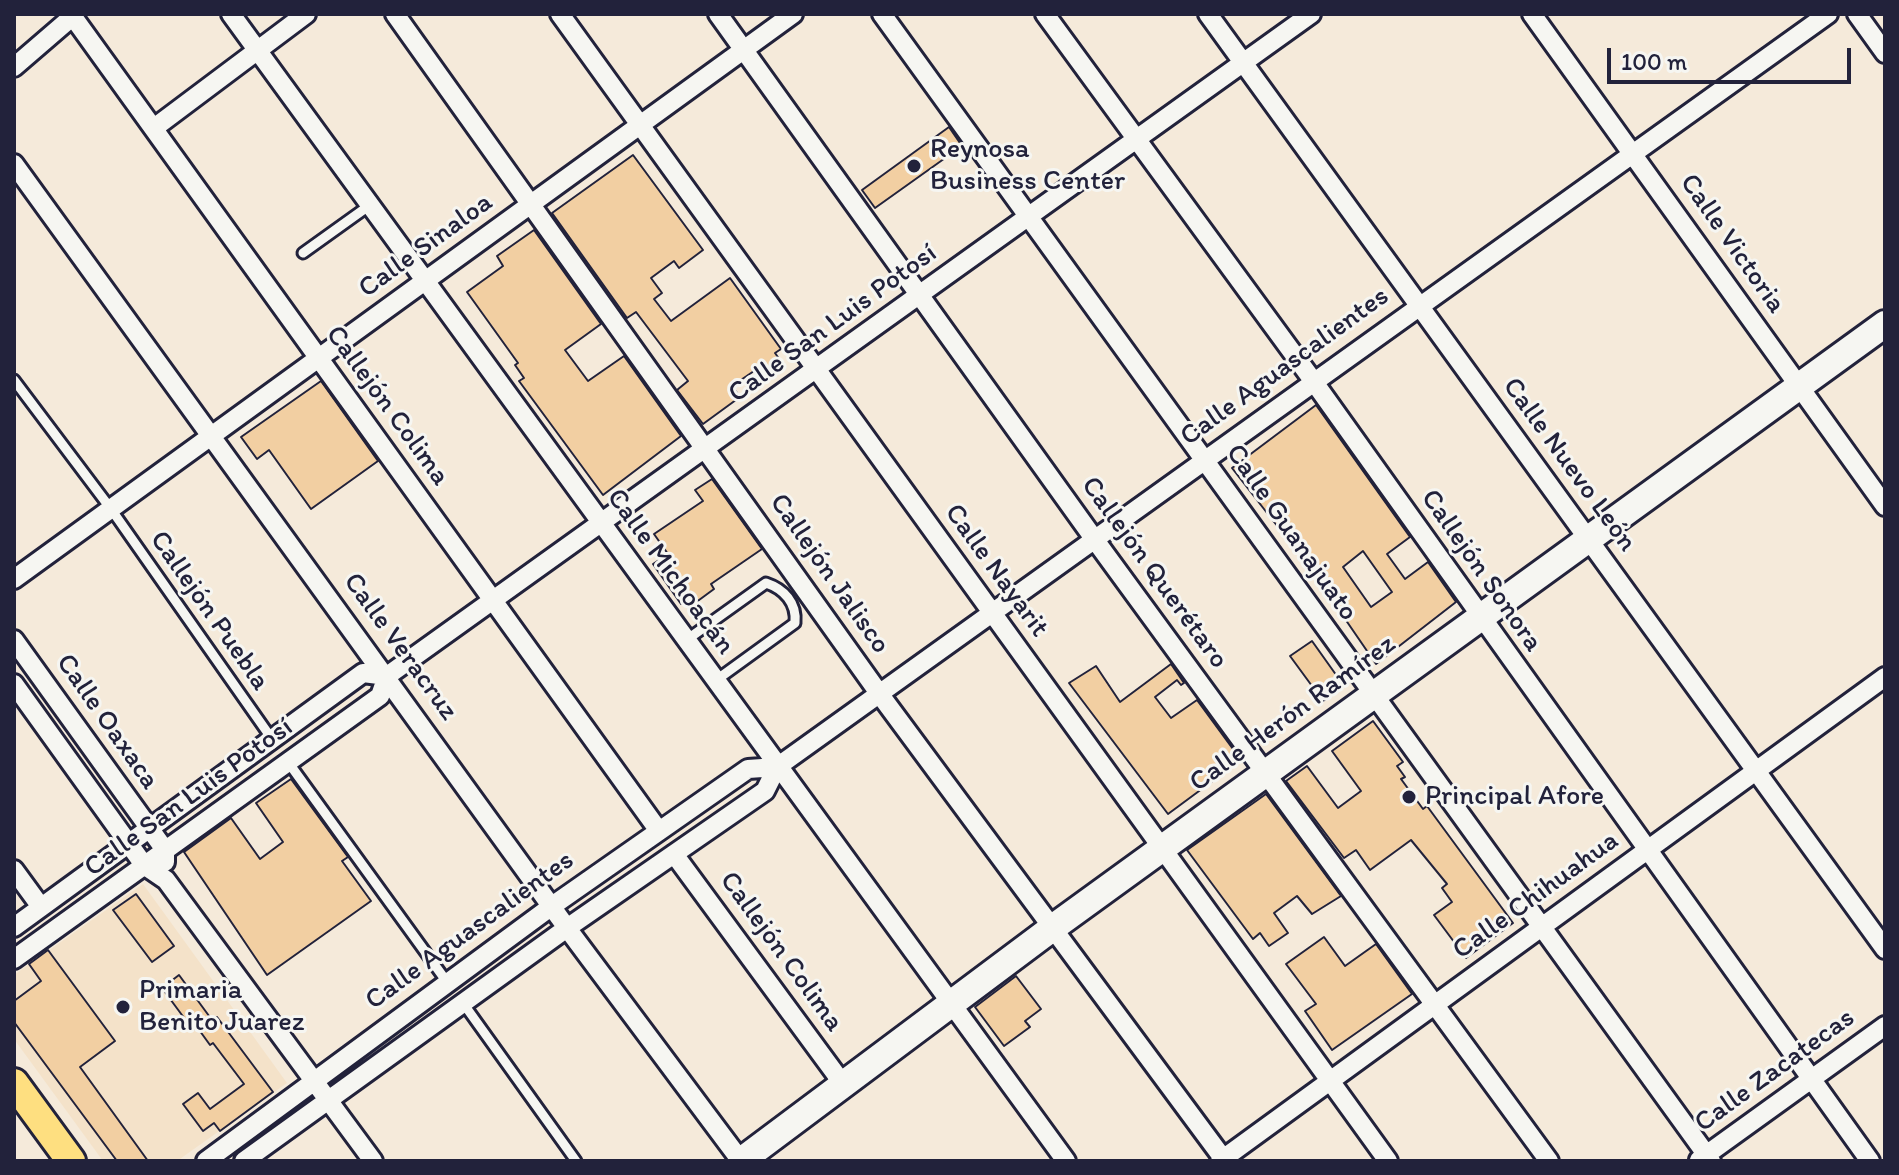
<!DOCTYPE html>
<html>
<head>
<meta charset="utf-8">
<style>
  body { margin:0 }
  #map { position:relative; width:1899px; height:1175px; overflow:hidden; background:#f5eada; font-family:Itim,sans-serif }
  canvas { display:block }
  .frame { position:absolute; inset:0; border:16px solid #22223b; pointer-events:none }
  .scale { position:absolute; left:1607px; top:48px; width:244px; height:36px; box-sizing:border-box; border:4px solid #22223b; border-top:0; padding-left:10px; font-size:24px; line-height:28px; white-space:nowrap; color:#22223b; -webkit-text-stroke:6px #f6f6f2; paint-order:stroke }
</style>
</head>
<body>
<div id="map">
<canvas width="1899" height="1175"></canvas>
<div class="frame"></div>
<div class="scale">100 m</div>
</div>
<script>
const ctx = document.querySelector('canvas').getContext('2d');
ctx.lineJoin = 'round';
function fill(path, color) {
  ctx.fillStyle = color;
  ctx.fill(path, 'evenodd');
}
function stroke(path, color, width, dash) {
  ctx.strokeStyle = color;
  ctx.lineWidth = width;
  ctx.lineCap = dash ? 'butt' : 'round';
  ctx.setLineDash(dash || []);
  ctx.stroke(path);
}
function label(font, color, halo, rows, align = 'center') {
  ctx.font = font + ' Itim,sans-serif';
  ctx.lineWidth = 6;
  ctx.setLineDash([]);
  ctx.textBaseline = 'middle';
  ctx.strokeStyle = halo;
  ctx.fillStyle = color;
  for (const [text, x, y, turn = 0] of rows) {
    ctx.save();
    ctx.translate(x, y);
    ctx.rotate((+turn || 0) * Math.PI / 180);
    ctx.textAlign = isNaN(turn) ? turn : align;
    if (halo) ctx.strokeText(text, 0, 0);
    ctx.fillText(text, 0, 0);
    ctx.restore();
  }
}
fill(new Path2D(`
  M143,884L287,1083L177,1161H103L14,1039V975Z`), '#f4e2c9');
const building = new Path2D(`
  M949,127L962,146L875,208L862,190Z
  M633,155L703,250L679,268L674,261L651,278L662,293L654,299L671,321L730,278L781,349L775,353L785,367L763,382L754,371L732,386L740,397L703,424L677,390L688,381L636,312L627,318L552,213Z
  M534,230L601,324L565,350L588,381L624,356L681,436L603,495L519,381L524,378L515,365L518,363L467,292L503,266L497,256Z
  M321,381L378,461L311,509L269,450L257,459L241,437Z
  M1316,405L1410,537L1387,554L1405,579L1428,562L1456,602L1376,664L1330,597L1337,592L1315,564L1310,568L1232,468ZM1363,551L1392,592L1371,607L1343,567Z
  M712,479L762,549L711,584L714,589L695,603L691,597L681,604L653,564L668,554L654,534L703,501L695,490Z
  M1312,641L1344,686L1323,701L1290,656Z
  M1171,664L1184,683L1181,685L1177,680L1155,697L1171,718L1197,700L1241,760L1168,814L1069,683L1096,666L1120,702Z
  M1373,721L1403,762L1397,766L1405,777L1401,779L1423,809L1427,806L1513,923L1466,958L1434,915L1452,902L1442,888L1447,884L1411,840L1370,870L1356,850L1344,858L1286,781L1307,766L1338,808L1361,791L1332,751Z
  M291,779L348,857L342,861L371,901L267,975L184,852L231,818L260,859L283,842L256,803Z
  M1266,794L1341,896L1312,914L1297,896L1274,913L1288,933L1269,946L1260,933L1253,939L1187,850Z
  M136,894L174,946L152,962L113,910Z
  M1324,937L1345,966L1376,944L1412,994L1332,1050L1305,1011L1316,1004L1286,964Z
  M48,950L115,1041L80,1067L148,1161H117L14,1022V1001L41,981L29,964Z
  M179,975L212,1020L217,1017L273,1092L220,1131L214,1123L203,1131L183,1104L198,1093L210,1109L244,1084L213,1043L210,1045L197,1027L193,1030L162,988Z
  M1016,976L1041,1009L1025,1021L1030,1027L1004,1046L975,1007Z`);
fill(building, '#f2cfa2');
stroke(building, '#22223b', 2);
const lane = new Path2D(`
  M303,253L370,205
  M14,380L111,509L272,739
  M685,641L766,583C784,589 797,603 795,623L715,681
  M288,762L447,982
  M463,1003L576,1161`);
const street = new Path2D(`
  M71,14L659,831
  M231,14L1066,1161
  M395,14L881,696L1225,1161
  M560,14L1388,1161
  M718,14L1095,540L1549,1161
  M882,14L1711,1161
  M1045,14L1314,382L1870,1161
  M1208,14L1885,949
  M1532,14L1885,506
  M1857,14L1885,53
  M14,67L72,17
  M154,128L306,14
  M14,164L567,928L741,1161
  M14,579L793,14
  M14,640L165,850V862
  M14,684L144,865L166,880L373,1161
  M674,854L843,1084
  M14,870L41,907
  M14,927L363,673L387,676
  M14,959L380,696L387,676L1311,14
  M1699,1160L1885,1026
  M206,1161L552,906L748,769L777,767
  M244,1161L567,928L765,791L777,767L1828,14
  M1220,1161L1885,677`);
const secondary = new Path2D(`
  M741,1161L1051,929L1885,324`);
const primary = new Path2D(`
  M14,1083L71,1161`);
stroke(lane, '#22223b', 15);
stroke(street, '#22223b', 24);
stroke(secondary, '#22223b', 32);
stroke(primary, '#22223b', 34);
stroke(lane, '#f6f6f2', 9);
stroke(street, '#f6f6f2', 18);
stroke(secondary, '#f6f6f2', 26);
stroke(primary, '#fedf80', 28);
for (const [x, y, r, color] of [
  [914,166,8,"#22223b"],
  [1409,797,8,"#22223b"],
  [123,1007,8,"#22223b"]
]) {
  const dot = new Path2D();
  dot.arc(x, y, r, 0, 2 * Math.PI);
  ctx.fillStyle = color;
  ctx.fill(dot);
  stroke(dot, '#f6f6f2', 3);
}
label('28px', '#22223b', '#f6f6f2', [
  ["Reynosa",930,150],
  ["Business Center",930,182],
  ["Principal Afore",1425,797],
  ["Primaria",139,991],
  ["Benito Juarez",139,1023]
], 'left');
label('28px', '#22223b', '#f6f6f2', [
  ["Calle Victoria",1732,244,55],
  ["Calle Sinaloa",426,246,-36],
  ["Calle San Luis Potosí",833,324,-36],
  ["Calle Aguascalientes",1285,367,-36],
  ["Callejón Colima",387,406,54],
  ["Calle Nuevo León",1569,465,54],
  ["Calle Guanajuato",1291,533,55],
  ["Calle Nayarit",996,571,54],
  ["Callejón Sonora",1481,571,55],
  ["Calle Michoacán",670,572,54],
  ["Callejón Querétaro",1154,573,54],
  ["Callejón Jalisco",829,574,55],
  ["Callejón Puebla",209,611,55],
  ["Calle Veracruz",400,647,54],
  ["Calle Herón Ramírez",1293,714,-36],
  ["Calle Oaxaca",107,722,55],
  ["Calle San Luis Potosí",189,798,-36],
  ["Calle Chihuahua",1536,896,-36],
  ["Calle Aguascalientes",470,931,-36],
  ["Callejón Colima",781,952,54],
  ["Calle Zacatecas",1775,1071,-36]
]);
</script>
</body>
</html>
